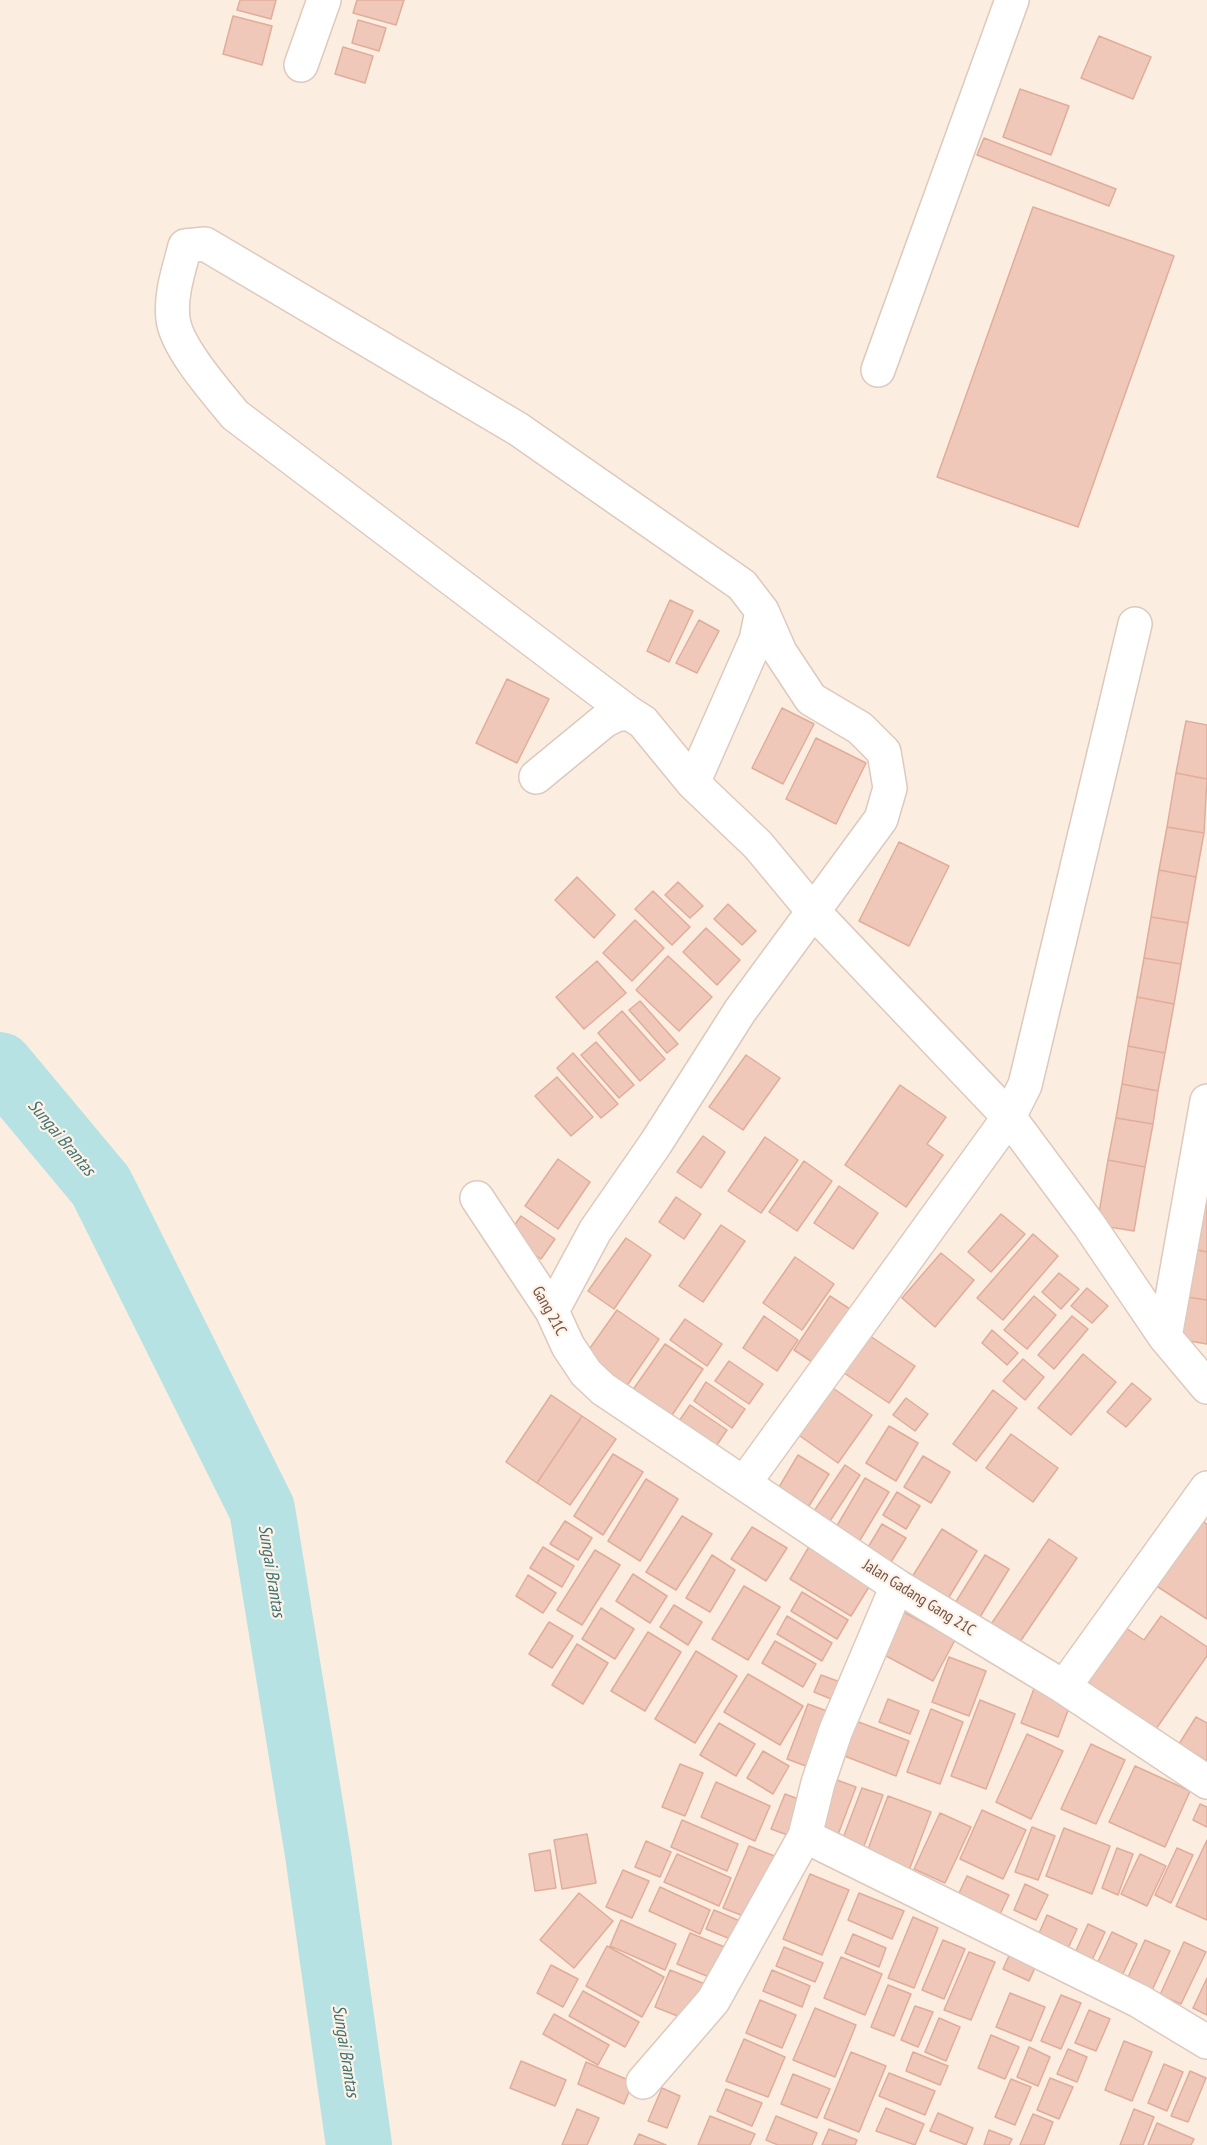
<!DOCTYPE html>
<html>
<head>
<meta charset="utf-8">
<style>
  body { margin:0 }
  canvas { display:block; background:#fbede0 }
</style>
</head>
<body>
<canvas width="1207" height="2145"></canvas>
<script>
const ctx = document.querySelector('canvas').getContext('2d');
ctx.lineJoin = 'round';
function stroke(path, color, width, dash) {
  ctx.strokeStyle = color;
  ctx.lineWidth = width;
  ctx.lineCap = dash ? 'butt' : 'round';
  ctx.setLineDash(dash || []);
  ctx.stroke(path);
}
function fill(path, color) {
  ctx.fillStyle = color;
  ctx.fill(path, 'evenodd');
}
function label(font, color, halo, rows, align = 'center') {
  ctx.font = font + ' "PT Sans Narrow",sans-serif';
  ctx.lineWidth = 4.5;
  ctx.setLineDash([]);
  ctx.textBaseline = 'middle';
  ctx.strokeStyle = halo;
  ctx.fillStyle = color;
  for (const [text, x, y, turn = 0] of rows) {
    ctx.save();
    ctx.translate(x, y);
    ctx.rotate((+turn || 0) * Math.PI / 180);
    ctx.textAlign = isNaN(turn) ? turn : align;
    if (halo) ctx.strokeText(text, 0, 0);
    ctx.fillText(text, 0, 0);
    ctx.restore();
  }
}
stroke(new Path2D(`
  M0,1065L101,1186L262,1509L318,1854L359,2145`), '#b6e2e3', 66);
const building = new Path2D(`
  M240,0H276L271,19L237,10Z
  M357,0H404L396,25L353,13Z
  M233,16L272,26L262,65L223,54Z
  M358,20L386,28L379,51L352,43Z
  M1099,36L1151,57L1133,99L1081,78Z
  M343,47L373,56L365,83L335,74Z
  M1020,89L1069,106L1051,155L1003,137Z
  M984,138L1116,189L1109,206L977,155Z
  M1033,207L1174,256L1078,527L937,477Z
  M670,600L693,611L669,662L647,651Z
  M699,620L719,631L697,673L676,663Z
  M507,679L549,699L517,763L476,743Z
  M782,708L814,724L783,784L752,768Z
  M1186,721L1207,725V779L1176,773Z
  M816,738L866,763L836,824L786,799Z
  M1176,773L1207,779L1204,833L1167,827Z
  M1167,827L1204,833L1196,877L1159,870Z
  M899,842L949,866L909,946L859,921Z
  M1159,870L1196,877L1188,923L1151,917Z
  M577,877L615,915L594,938L555,900Z
  M678,882L703,906L690,918L665,895Z
  M653,891L690,927L672,945L635,909Z
  M728,904L756,931L742,945L714,919Z
  M1151,917L1188,923L1181,964L1144,958Z
  M635,920L664,948L632,981L603,953Z
  M706,928L740,960L717,985L683,952Z
  M668,956L712,997L679,1031L636,990Z
  M1144,958L1181,964L1174,1004L1137,997Z
  M597,961L626,993L584,1029L556,997Z
  M1137,997L1174,1004L1165,1053L1128,1046Z
  M640,1001L678,1044L667,1053L629,1010Z
  M622,1011L665,1059L640,1081L598,1033Z
  M596,1042L634,1085L619,1098L581,1055Z
  M1128,1046L1165,1053L1158,1091L1122,1084Z
  M573,1053L618,1104L601,1118L557,1068Z
  M746,1055L780,1078L743,1130L709,1107Z
  M557,1077L593,1117L571,1136L535,1096Z
  M1122,1084L1158,1091L1153,1124L1116,1118Z
  M900,1085L946,1117L927,1144L943,1155L906,1207L845,1165Z
  M1116,1118L1153,1124L1145,1167L1108,1160Z
  M703,1136L725,1152L701,1188L677,1172Z
  M765,1137L798,1160L761,1213L728,1191Z
  M558,1159L590,1182L558,1229L525,1206Z
  M1108,1160L1145,1167L1134,1231L1097,1225Z
  M804,1161L832,1181L797,1231L769,1212Z
  M839,1186L878,1213L853,1249L814,1223Z
  M1207,1188V1252L1188,1248Z
  M676,1197L701,1214L684,1239L659,1222Z
  M1001,1214L1025,1234L991,1272L968,1252Z
  M521,1216L555,1239L541,1259L507,1236Z
  M721,1225L745,1241L703,1302L679,1286Z
  M1033,1234L1058,1256L1003,1320L977,1298Z
  M626,1238L651,1255L614,1309L588,1291Z
  M1188,1248L1207,1252V1300L1180,1296Z
  M941,1253L974,1280L935,1327L902,1298Z
  M795,1257L834,1284L802,1330L763,1303Z
  M1059,1273L1079,1289L1061,1309L1042,1292Z
  M1087,1288L1108,1306L1092,1323L1071,1306Z
  M830,1296L856,1313L820,1367L794,1350Z
  M1034,1296L1056,1315L1027,1349L1004,1330Z
  M1180,1296L1207,1300V1344L1172,1338Z
  M617,1310L659,1339L626,1387L583,1358Z
  M764,1316L798,1340L777,1371L743,1348Z
  M1072,1316L1088,1329L1054,1369L1038,1355Z
  M685,1319L722,1344L707,1366L670,1340Z
  M992,1330L1018,1353L1007,1365L982,1343Z
  M867,1334L915,1366L889,1403L841,1371Z
  M665,1344L703,1369L668,1421L630,1394Z
  M1083,1354L1116,1382L1071,1435L1038,1408Z
  M1023,1359L1044,1377L1025,1400L1003,1381Z
  M729,1361L763,1384L749,1404L715,1381Z
  M706,1382L745,1409L732,1428L694,1401Z
  M1132,1383L1151,1399L1126,1427L1107,1412Z
  M827,1384L872,1415L838,1463L793,1431Z
  M993,1390L1017,1408L976,1461L953,1444Z
  M551,1395L582,1416L537,1483L506,1462Z
  M906,1398L928,1414L915,1431L893,1415Z
  M690,1405L727,1430L710,1455L673,1430Z
  M582,1416L616,1439L570,1505L537,1483Z
  M889,1426L918,1443L896,1481L866,1463Z
  M1011,1434L1058,1468L1033,1502L986,1468Z
  M613,1454L643,1472L603,1535L574,1516Z
  M798,1455L829,1474L802,1517L772,1499Z
  M923,1456L950,1472L931,1503L904,1487Z
  M845,1465L860,1475L826,1527L810,1517Z
  M865,1478L889,1492L854,1550L831,1536Z
  M646,1479L678,1499L640,1561L608,1541Z
  M897,1492L920,1506L906,1529L883,1515Z
  M682,1516L712,1534L676,1590L646,1572Z
  M1195,1517L1207,1524V1619L1152,1583Z
  M565,1521L592,1538L578,1560L550,1544Z
  M882,1524L906,1538L884,1573L861,1559Z
  M752,1527L787,1548L766,1581L731,1559Z
  M942,1529L977,1551L943,1607L907,1585Z
  M1049,1539L1077,1558L1013,1652L985,1633Z
  M810,1545L872,1582L851,1616L790,1579Z
  M543,1547L574,1566L562,1587L530,1568Z
  M595,1550L620,1565L582,1625L557,1610Z
  M712,1555L735,1570L710,1612L686,1598Z
  M985,1555L1009,1569L977,1622L952,1608Z
  M633,1574L667,1596L650,1623L616,1601Z
  M528,1575L556,1593L543,1613L516,1596Z
  M744,1586L780,1607L748,1660L712,1639Z
  M802,1592L848,1620L837,1639L791,1611Z
  M674,1605L702,1622L688,1645L660,1627Z
  M601,1608L634,1629L615,1659L582,1639Z
  M898,1609L955,1640L933,1681L875,1650Z
  M787,1616L832,1643L822,1661L777,1634Z
  M1161,1616L1207,1647V1656L1151,1736L1078,1686L1120,1624L1144,1640Z
  M549,1622L573,1636L552,1668L529,1654Z
  M648,1632L681,1652L645,1711L611,1691Z
  M775,1641L816,1664L803,1687L762,1663Z
  M577,1644L608,1663L583,1704L552,1685Z
  M696,1651L737,1676L695,1743L655,1719Z
  M949,1657L986,1671L969,1716L932,1702Z
  M748,1674L803,1706L780,1745L724,1712Z
  M821,1675L843,1683L836,1701L814,1692Z
  M1035,1686L1072,1700L1058,1737L1021,1723Z
  M888,1699L919,1711L910,1734L879,1722Z
  M980,1700L1015,1714L986,1789L951,1776Z
  M808,1704L835,1714L814,1769L787,1759Z
  M931,1709L963,1722L940,1784L907,1772Z
  M1196,1717L1207,1723V1761L1179,1744Z
  M856,1721L909,1741L896,1776L842,1755Z
  M719,1723L755,1744L736,1776L700,1755Z
  M1027,1734L1063,1751L1031,1819L996,1802Z
  M1091,1744L1125,1760L1096,1824L1061,1809Z
  M763,1751L789,1766L773,1794L747,1778Z
  M680,1764L703,1773L685,1816L662,1807Z
  M1135,1766L1190,1791L1165,1847L1109,1822Z
  M837,1780L856,1787L834,1845L815,1837Z
  M716,1782L770,1806L755,1841L701,1817Z
  M862,1788L883,1795L861,1854L840,1846Z
  M785,1794L806,1802L793,1837L771,1829Z
  M888,1796L931,1812L908,1873L865,1857Z
  M1200,1804L1207,1807V1827L1193,1820Z
  M982,1810L1026,1830L1003,1879L960,1859Z
  M940,1813L971,1827L945,1883L914,1869Z
  M682,1820L738,1844L727,1871L671,1847Z
  M1032,1827L1055,1836L1038,1880L1015,1872Z
  M1064,1828L1110,1846L1092,1894L1046,1876Z
  M587,1834L596,1883L562,1889L554,1840Z
  M1207,1840V1920L1176,1906Z
  M646,1841L671,1852L660,1877L635,1867Z
  M749,1846L782,1859L756,1921L723,1908Z
  M1117,1848L1133,1854L1118,1895L1102,1888Z
  M1177,1848L1193,1855L1171,1903L1155,1895Z
  M550,1850L556,1888L535,1891L529,1854Z
  M677,1854L731,1878L719,1906L664,1882Z
  M1140,1854L1166,1866L1147,1906L1121,1894Z
  M623,1870L649,1881L632,1918L606,1907Z
  M810,1874L849,1890L822,1955L783,1939Z
  M967,1876L1009,1895L995,1925L953,1906Z
  M1025,1884L1048,1895L1036,1920L1014,1910Z
  M660,1887L710,1910L700,1934L649,1911Z
  M579,1893L613,1921L574,1968L540,1940Z
  M859,1893L904,1911L892,1939L848,1920Z
  M714,1910L747,1924L740,1943L706,1929Z
  M1047,1915L1077,1929L1062,1961L1033,1947Z
  M913,1917L938,1928L914,1988L888,1978Z
  M621,1920L676,1944L665,1970L610,1946Z
  M1088,1924L1105,1932L1088,1969L1071,1962Z
  M1112,1932L1137,1944L1119,1982L1094,1970Z
  M690,1933L732,1950L719,1981L677,1964Z
  M853,1934L886,1948L879,1967L845,1953Z
  M943,1940L965,1949L944,1999L922,1990Z
  M1145,1940L1170,1951L1149,1997L1124,1986Z
  M1184,1942L1206,1952L1181,2004L1160,1995Z
  M607,1946L664,1977L642,2017L586,1986Z
  M784,1947L823,1963L815,1982L776,1966Z
  M1012,1949L1038,1961L1029,1981L1003,1969Z
  M969,1952L995,1962L971,2020L944,2010Z
  M841,1957L882,1974L865,2015L824,1998Z
  M551,1965L578,1979L563,2007L537,1993Z
  M670,1970L705,1984L690,2021L655,2007Z
  M772,1970L810,1986L802,2007L763,1991Z
  M1207,1978V2015L1193,2008Z
  M888,1985L911,1994L894,2036L871,2027Z
  M583,1991L639,2022L625,2047L569,2016Z
  M1010,1993L1045,2007L1031,2041L996,2027Z
  M1061,1995L1081,2003L1061,2049L1041,2041Z
  M760,2000L796,2015L782,2048L746,2033Z
  M915,2006L933,2012L918,2047L901,2040Z
  M815,2008L856,2025L835,2077L793,2060Z
  M1089,2010L1110,2019L1096,2051L1075,2043Z
  M554,2014L609,2045L598,2065L543,2034Z
  M939,2018L960,2027L946,2061L925,2052Z
  M991,2035L1019,2047L1005,2079L978,2068Z
  M744,2039L785,2057L768,2097L726,2081Z
  M1124,2041L1152,2052L1132,2101L1105,2090Z
  M1029,2047L1050,2057L1038,2086L1017,2077Z
  M1068,2049L1087,2057L1077,2082L1057,2074Z
  M851,2052L886,2066L859,2132L824,2118Z
  M913,2052L948,2066L940,2085L906,2071Z
  M521,2061L566,2080L555,2106L510,2088Z
  M586,2062L633,2082L624,2104L578,2084Z
  M1164,2064L1183,2072L1167,2111L1148,2103Z
  M1190,2071L1206,2078L1188,2122L1171,2116Z
  M889,2073L935,2091L925,2115L879,2096Z
  M793,2074L830,2089L817,2118L781,2104Z
  M1050,2078L1073,2087L1059,2119L1037,2110Z
  M1011,2079L1031,2087L1015,2125L995,2117Z
  M662,2088L680,2096L667,2128L648,2121Z
  M726,2089L762,2103L752,2126L717,2111Z
  M886,2108L924,2124L915,2145L876,2131Z
  M577,2109L599,2118L587,2145H562Z
  M1134,2109L1154,2117L1143,2145H1120Z
  M938,2113L973,2128L966,2145L930,2131Z
  M1033,2114L1053,2122L1044,2145H1020Z
  M710,2116L755,2134L750,2145H698Z
  M776,2116L817,2133L812,2145H778L766,2140Z
  M1157,2123L1194,2139L1191,2145H1148Z
  M829,2129L857,2140L855,2145H822Z
  M989,2130L1012,2139L1009,2145H984Z
  M639,2134L666,2145H634Z`);
fill(building, '#efc8b9');
stroke(building, '#e1ad9a', 1.5);
const minor = new Path2D(`
  M301,65L324,0
  M878,370L1012,0
  M1135,624L1025,1085L1009,1117L1089,1225L1165,1337
  M629,713L235,415C217,393 176,347 173,319C170,294 179,270 185,246L205,244L518,429L742,585L762,611L756,640L693,783
  M536,777L604,721L616,715L629,713L643,722L693,783L758,845L812,910L1009,1117L745,1482
  M1207,1101L1165,1337L1207,1387
  M477,1198L552,1311L568,1346L586,1373L603,1389L897,1586L1064,1687L1207,1782
  M552,1311L595,1231L656,1143L740,1011L881,819L890,788L884,752L860,728L811,699L780,652L762,611
  M1064,1687L1207,1488
  M805,1836L1139,2001L1207,2042
  M643,2082L713,2001L805,1836L818,1783L836,1730L897,1586`);
stroke(minor, '#dec9bd', 36);
stroke(minor, '#fff', 33);
label('16px', '#705249', '#fef2e6', [
  ["Gang 21C",549,1311,61],
  ["Jalan Gadang Gang 21C",919,1598,32]
]);
label('italic 18px', '#3d7376', '#fef2e6', [
  ["Sungai Brantas",61,1138,50],
  ["Sungai Brantas",271,1571,81],
  ["Sungai Brantas",345,2051,81]
]);
</script>
</body>
</html>
